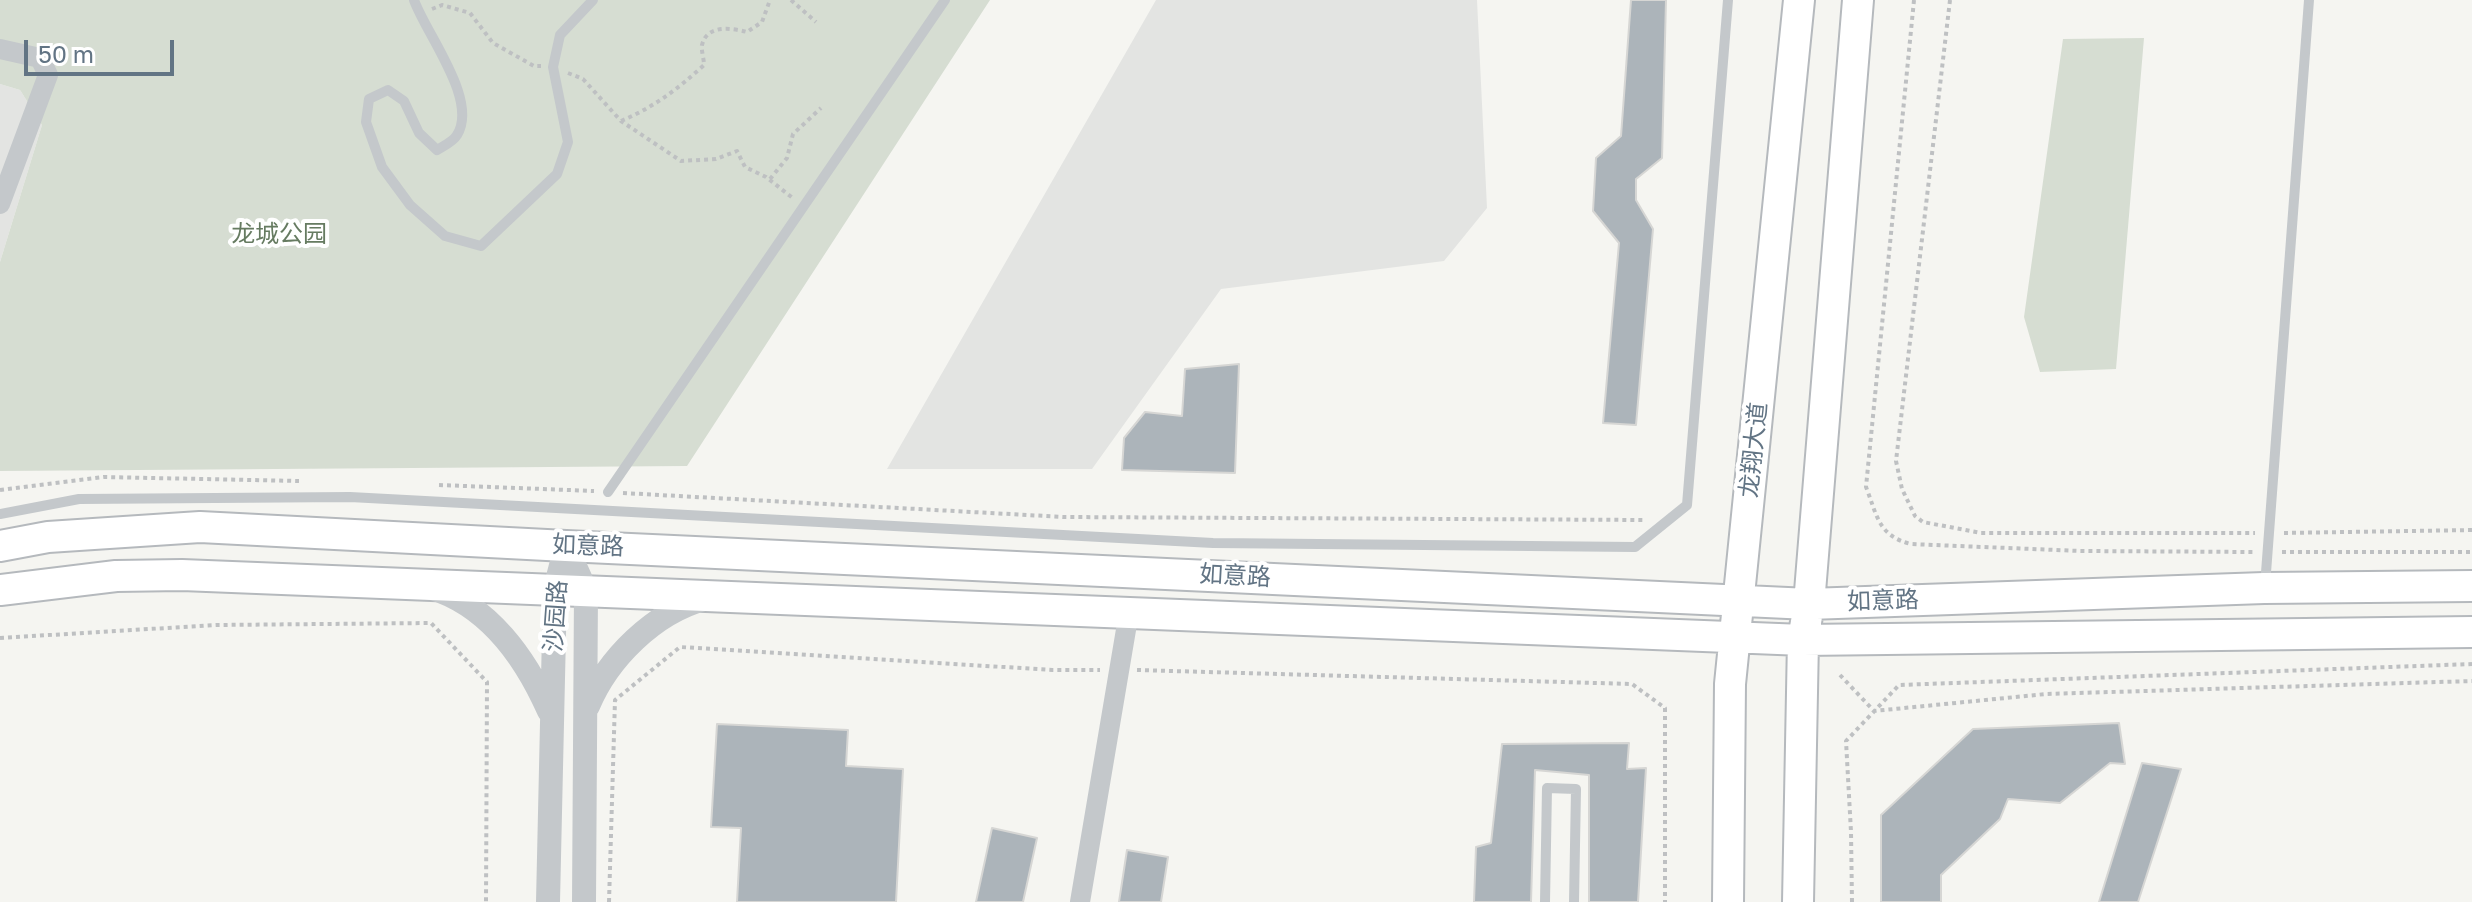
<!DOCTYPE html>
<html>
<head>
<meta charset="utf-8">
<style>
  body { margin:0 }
  #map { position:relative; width:2472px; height:902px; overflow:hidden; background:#f5f5f1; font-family:"Golos Text",sans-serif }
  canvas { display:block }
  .scale { position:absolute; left:24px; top:40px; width:150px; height:36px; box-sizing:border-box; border:4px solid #627484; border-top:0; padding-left:10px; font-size:24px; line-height:28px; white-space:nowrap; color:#627484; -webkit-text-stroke:6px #fff; paint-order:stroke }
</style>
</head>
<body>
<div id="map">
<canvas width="2472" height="902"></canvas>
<div class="scale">50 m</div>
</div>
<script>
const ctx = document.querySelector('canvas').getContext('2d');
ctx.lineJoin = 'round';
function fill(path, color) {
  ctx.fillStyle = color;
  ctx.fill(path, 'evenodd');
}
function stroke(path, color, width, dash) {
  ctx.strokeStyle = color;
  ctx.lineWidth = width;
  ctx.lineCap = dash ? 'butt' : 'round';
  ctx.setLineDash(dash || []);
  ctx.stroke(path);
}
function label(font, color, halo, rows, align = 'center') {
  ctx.font = font + ' "Golos Text","Noto Sans SC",sans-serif';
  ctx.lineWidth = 8;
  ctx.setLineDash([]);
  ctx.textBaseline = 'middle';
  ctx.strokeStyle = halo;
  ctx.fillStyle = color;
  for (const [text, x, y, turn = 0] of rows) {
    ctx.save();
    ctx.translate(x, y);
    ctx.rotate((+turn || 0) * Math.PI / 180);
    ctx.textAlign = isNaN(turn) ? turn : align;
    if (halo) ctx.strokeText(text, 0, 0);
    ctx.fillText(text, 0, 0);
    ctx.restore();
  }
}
fill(new Path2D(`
  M1156,0H1477L1487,208L1444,261L1221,289L1092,469H887Z
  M0,84L20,90L42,125L0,262Z`), '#e3e4e2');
fill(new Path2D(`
  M0,0H990L687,466L0,471V262L42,125L20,90L0,84Z
  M2144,38L2116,369L2040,372L2024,317L2063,39Z`), '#d6ddd2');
const building = new Path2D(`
  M1631,0H1666L1662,158L1636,179V200L1653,229L1636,425L1603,423L1619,243L1593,211L1596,158L1621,136Z
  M1239,364L1235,473L1122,470L1124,438L1145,412L1182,416L1185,369Z
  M2119,723L2125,764L2110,763L2060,803L2008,799L2000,819L1941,875V902H1881V815L1973,729Z
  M717,724L848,730L846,766L903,769L896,902H737L741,828L711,827Z
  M1629,743L1627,769L1646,768L1638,902H1589V775L1535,770L1531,902H1474L1476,847L1491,843L1502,744Z
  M2142,763L2181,769L2138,902H2099Z
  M992,828L1037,838L1023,902H976Z
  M1127,850L1168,857L1161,902H1119Z`);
fill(building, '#acb4ba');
stroke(building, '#d6d6d4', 2);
const primary = new Path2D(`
  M0,546L48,537L200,527L566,546L1809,604L2264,588L2472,586
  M0,590L116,576L182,575L1803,640L2472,632
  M1728,902L1730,684L1799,0
  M1798,902L1803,640L1809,604L1858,0`);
stroke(primary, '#b5b9bd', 34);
stroke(new Path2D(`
  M791,0L816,22
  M1914,0L1866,487C1877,515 1878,536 1911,544L2080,551L2254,552
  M1950,0L1896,461L1902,489L1915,516L1923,522L1981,533H2255
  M432,9L442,5L470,13L493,43L534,66H541
  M568,73L583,79L621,121L681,161L716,159L737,151L745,167L766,177L794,199
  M621,121C654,107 678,89 704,65C704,59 701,50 702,45C707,24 732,28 747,32L762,22L770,0
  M770,179L787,158L793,134L821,108
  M439,485L594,491
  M0,490L104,477L299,481
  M623,493L1064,517L1646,520
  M2284,533L2472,530
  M2282,552H2472
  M0,638L216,625L431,623L487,682L486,902
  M1137,670L1632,684L1665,708V902
  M1840,675L1874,711L2046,694L2472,681
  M609,902L615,700L680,647L1052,670H1100
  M1852,902L1851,832L1846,741L1899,685L2472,664`), '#bec0c2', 4, [4, 4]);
stroke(new Path2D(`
  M414,0C426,34 479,100 457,135C453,142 443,146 437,150L419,133L404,101L388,90L369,99L366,122L382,167L410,205L445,236L481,246L557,174L568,142L553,67L560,35L593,0
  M608,492L945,0
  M0,514L79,499L350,497L1213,543L1635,547L1687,505L1728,0
  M2265,586L2309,0
  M1545,902L1547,788L1576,789L1574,902`), '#c4c8cb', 10);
stroke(new Path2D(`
  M0,49L40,58L48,75L0,204
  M1080,902L1129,612`), '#c4c8cb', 20);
stroke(new Path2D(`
  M566,546L586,591L584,902
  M432,588C489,606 526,659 549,711
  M588,706C608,658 654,613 704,599
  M548,902L555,589L566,546`), '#c4c8cb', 24);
stroke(primary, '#fff', 30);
label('24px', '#667b61', '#fff', [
  ["龙城公园",279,234]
]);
label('24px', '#627484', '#fff', [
  ["龙翔大道",1754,450,-84],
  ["如意路",588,546,2],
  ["如意路",1235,576,3],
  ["如意路",1883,601,-2],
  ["沙园路",556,616,-86]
]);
</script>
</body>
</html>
